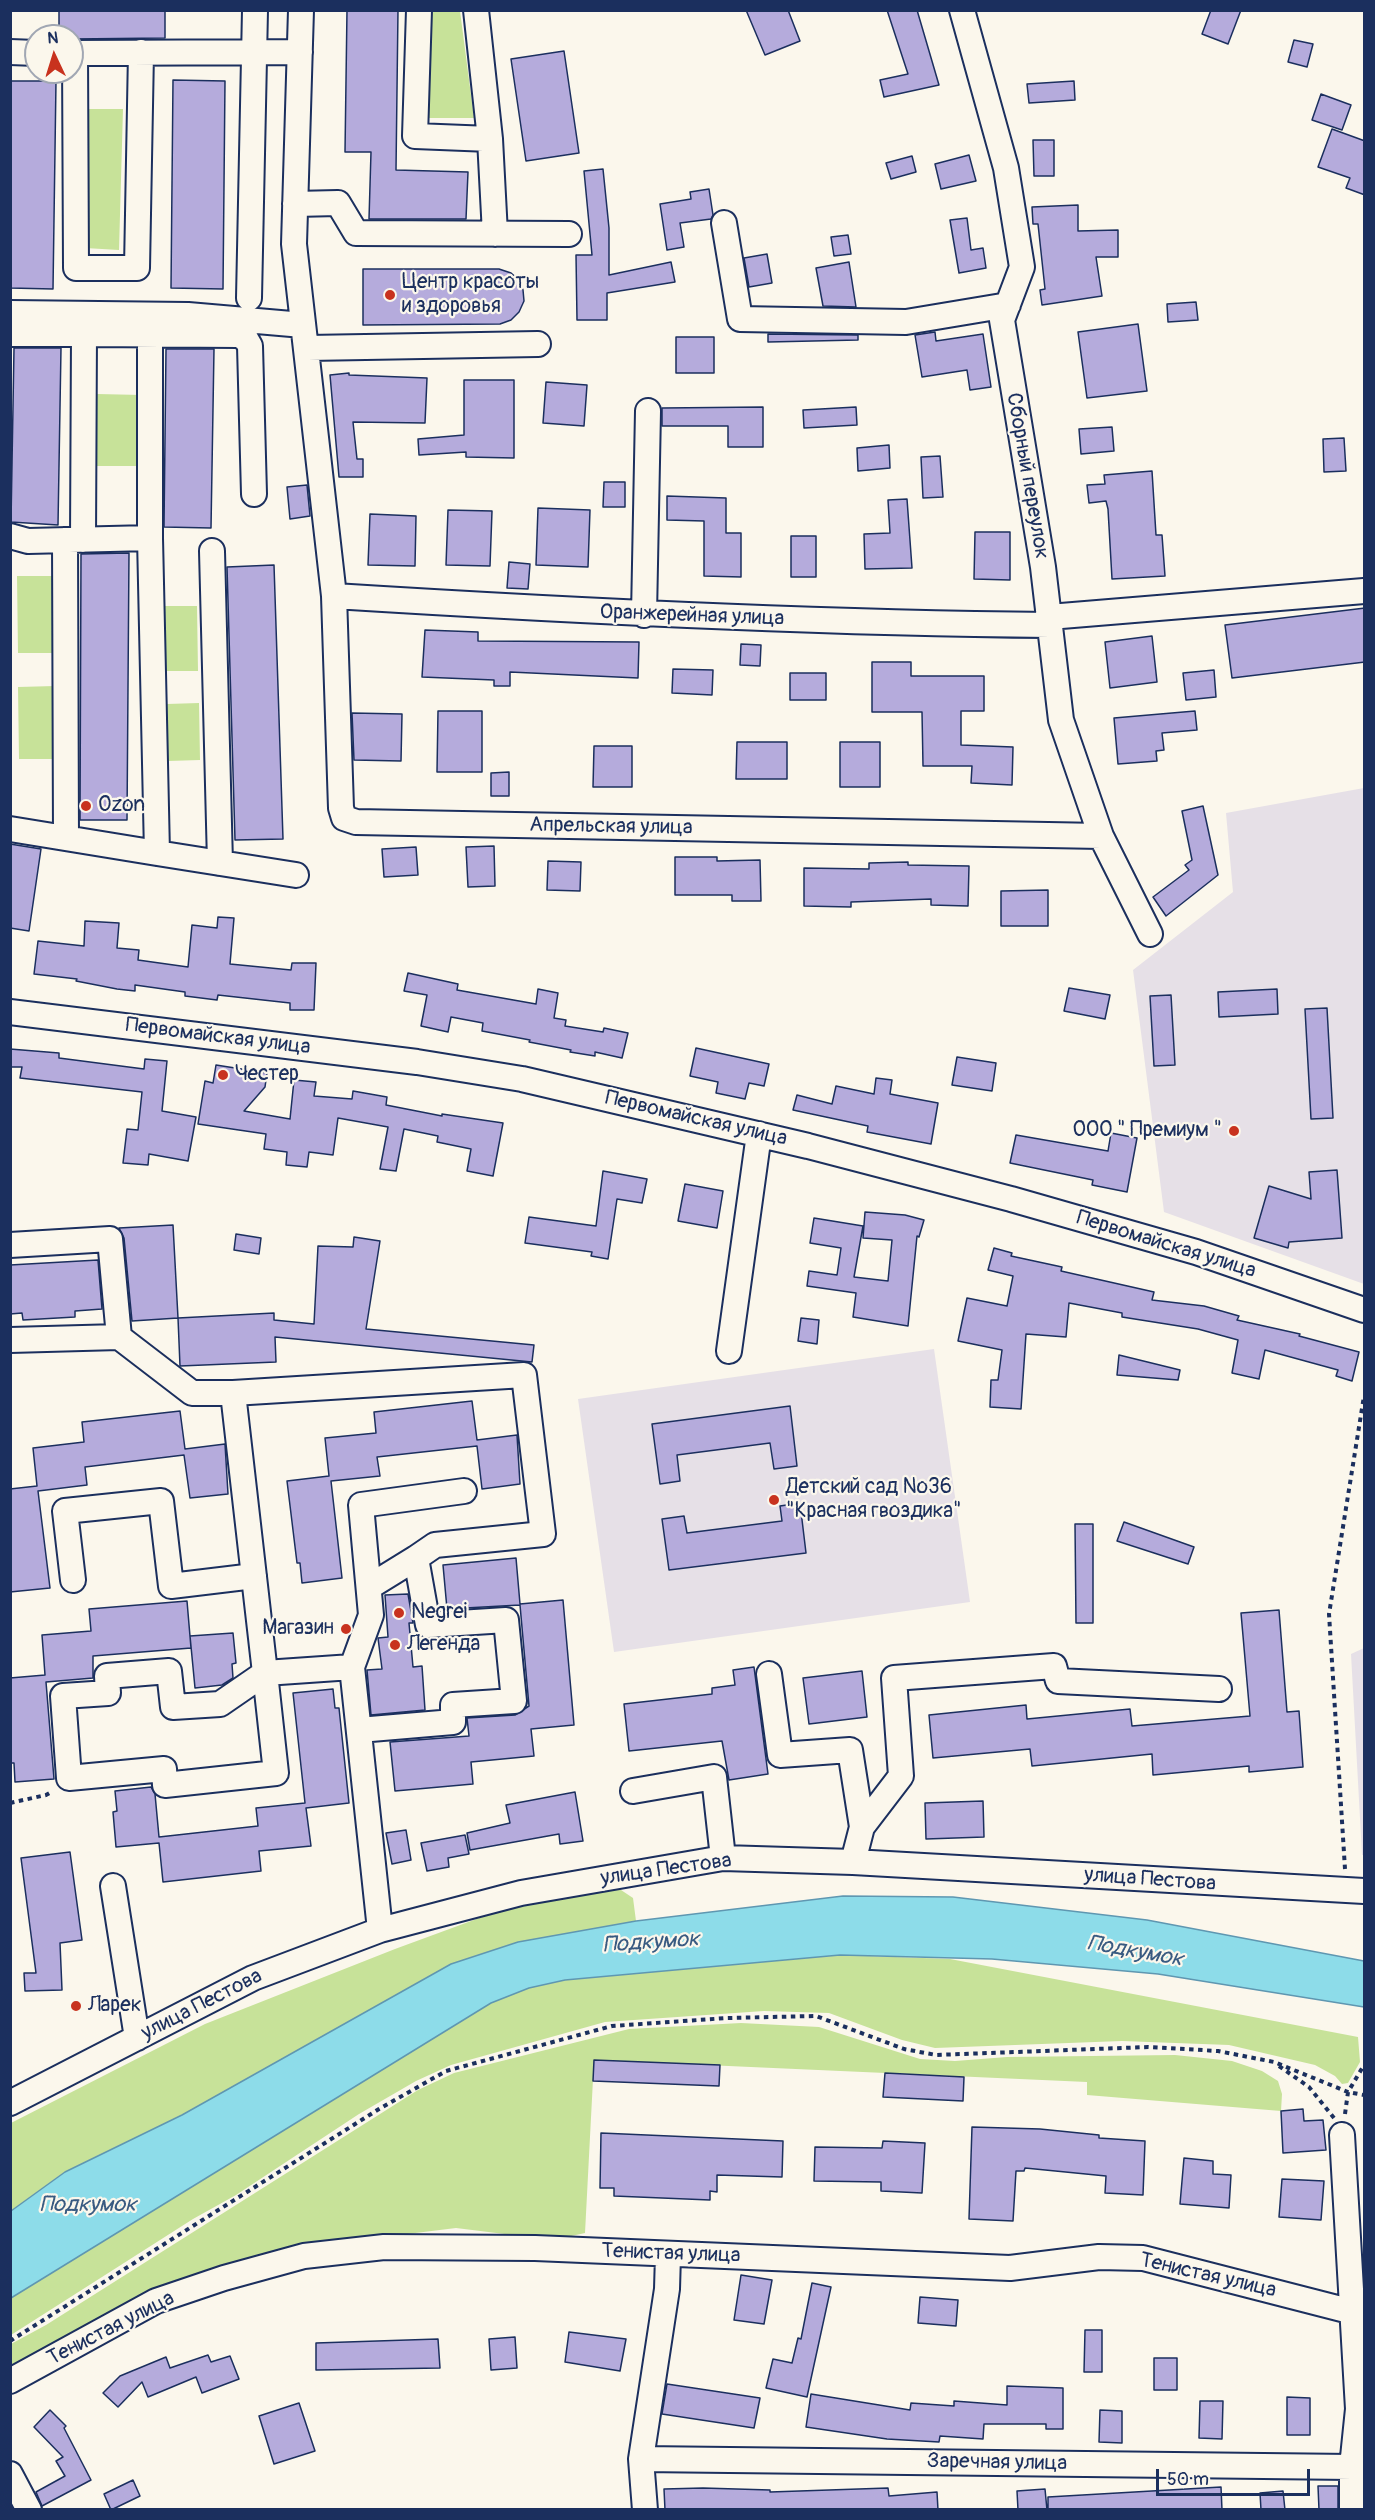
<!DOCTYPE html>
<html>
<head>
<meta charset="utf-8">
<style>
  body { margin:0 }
  #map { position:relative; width:1375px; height:2520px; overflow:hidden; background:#fbf7ec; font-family:Pangolin,sans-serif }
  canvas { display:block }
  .frame { position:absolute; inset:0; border:12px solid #1b2f5e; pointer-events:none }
  .north { position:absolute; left:24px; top:24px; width:60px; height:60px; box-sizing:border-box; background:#fbf7ec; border:2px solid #a1a7b3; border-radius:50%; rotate:356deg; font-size:16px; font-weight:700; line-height:24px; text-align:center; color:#1b2f5e }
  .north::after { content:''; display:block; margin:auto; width:21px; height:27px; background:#c8321e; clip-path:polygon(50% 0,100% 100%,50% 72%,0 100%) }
  .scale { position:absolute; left:1156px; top:2469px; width:154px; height:27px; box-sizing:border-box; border:3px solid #1b2f5e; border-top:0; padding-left:8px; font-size:18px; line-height:21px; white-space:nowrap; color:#1b2f5e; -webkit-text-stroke:4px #fbf7ec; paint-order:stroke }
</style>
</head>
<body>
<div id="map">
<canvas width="1375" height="2520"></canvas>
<div class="frame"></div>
<div class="north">N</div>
<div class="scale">50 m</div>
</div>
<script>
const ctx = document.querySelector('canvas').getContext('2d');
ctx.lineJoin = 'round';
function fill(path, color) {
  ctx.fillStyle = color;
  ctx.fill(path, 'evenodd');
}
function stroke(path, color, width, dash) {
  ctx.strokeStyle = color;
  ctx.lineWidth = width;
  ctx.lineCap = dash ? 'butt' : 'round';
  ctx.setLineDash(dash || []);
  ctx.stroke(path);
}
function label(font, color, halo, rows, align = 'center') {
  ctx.font = font + ' Pangolin,sans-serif';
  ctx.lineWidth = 4.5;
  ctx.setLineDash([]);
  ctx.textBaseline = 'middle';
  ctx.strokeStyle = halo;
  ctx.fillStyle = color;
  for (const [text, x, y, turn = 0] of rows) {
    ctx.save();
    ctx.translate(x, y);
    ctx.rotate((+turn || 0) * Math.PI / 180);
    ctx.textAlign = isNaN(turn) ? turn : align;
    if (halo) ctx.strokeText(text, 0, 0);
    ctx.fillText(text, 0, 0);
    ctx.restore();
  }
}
fill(new Path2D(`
  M1364,788V1284L1164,1212L1133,970L1233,892L1226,813Z
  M934,1349L970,1602L614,1652L578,1399Z
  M1364,1648V1855H1362L1351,1654Z`), '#e6e0e7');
fill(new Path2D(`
  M425,11H460L474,118H424Z
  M88,109H123L119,250L85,248Z
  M97,394L142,395L141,466H97Z
  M17,576H54L55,653H18Z
  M165,606H197L198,671H166Z
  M55,686L56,759H19L18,687Z
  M199,703L200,760L168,761L167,704Z
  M621,1890L633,1898L636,1921L518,1942L303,2049L182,2115L65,2172L11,2211V2123L205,2024L395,1949L501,1910L583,1891Z
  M841,1955L950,1959L1358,2037L1360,2062L1348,2083L1342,2084L1335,2076L1315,2065L1229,2045L1122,2041L935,2048L902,2040L829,2013L764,2011L605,2022L451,2065L416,2081L359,2114L236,2195L193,2219L11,2335V2298L491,2003L529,1988L565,1980Z
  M741,2023L819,2027L920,2059L955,2061L1007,2057L1175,2055L1232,2061L1262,2071L1278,2081L1282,2094L1281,2111L1087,2095V2082L594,2060L585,2233L553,2240L456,2228L326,2244L270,2254L11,2374V2344L46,2325L418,2090L454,2073L629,2029Z`), '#c7e299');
const water = new Path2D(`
  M843,1896L953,1897L1147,1920L1364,1961V2007L1158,1974L992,1959L840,1955L565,1980L529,1988L491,2003L11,2298V2211L65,2172L182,2115L451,1964L518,1942L636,1921Z`);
fill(water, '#8ddce9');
stroke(water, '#5f97b1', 1.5);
const building = new Path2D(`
  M59,10H165V38L72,39V36H59Z
  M347,10H398L396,170L468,172L466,219H369L371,152H345Z
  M746,10H788L800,41L765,55Z
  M887,10H917L939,85L884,97L880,80L908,74Z
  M1211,10H1241L1228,44L1202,34Z
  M1294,40L1313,44L1307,67L1288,62Z
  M564,51L579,153L526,161L511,59Z
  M173,80L225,81L223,289L171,288Z
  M10,81H56L53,289L10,288Z
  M1074,81L1075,100L1029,103L1027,84Z
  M1321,94L1351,105L1342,130L1312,120Z
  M1332,129L1365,141V195L1346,188L1350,178L1318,167Z
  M1033,140H1054V176H1034Z
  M969,155L976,181L941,189L935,164Z
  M912,156L916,172L891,179L886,163Z
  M603,169L609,228V275L671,262L675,282L607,293V320H577L576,255H592L584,171Z
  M709,189L713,215L711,219L680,223L684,247L667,250L660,204L691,199L690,192Z
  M1078,205V231L1118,230V257H1096L1102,296L1042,305L1040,290L1045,289L1038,224H1033L1032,207Z
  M967,218L971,250L983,248L986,268L959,273L950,220Z
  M848,235L851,254L834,256L831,237Z
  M767,254L772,283L749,287L744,258Z
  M849,262L856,307L823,306L816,268Z
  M363,269H499L511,273L519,280L523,290L524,301L519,312L511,320L500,324L363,325Z
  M1196,302L1198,320L1168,322L1167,304Z
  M1138,324L1147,391L1087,398L1078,332Z
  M935,332L936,341L983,334L991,387L970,390L967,370L922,377L915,335Z
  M768,334L858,335V340L768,342Z
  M676,337H714V373H676Z
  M14,348H61L58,525L11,522Z
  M166,349H214L211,528L164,527Z
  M349,373V375L427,378L425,423L353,422L357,459H363V477H339L330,375Z
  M464,380H514V458L466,457V452L419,455L418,439L464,435Z
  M546,382L587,385L584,426L543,423Z
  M763,407V447H728V426H662V408Z
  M856,407L857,425L804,428L803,410Z
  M1112,427L1114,451L1081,454L1079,429Z
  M1344,438L1346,471L1324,472L1323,439Z
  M889,445L890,468L858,471L857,448Z
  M940,456L943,497L923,498L921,457Z
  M1152,471L1156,535H1162L1165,576L1112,579L1108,509L1106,501L1089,503L1087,485L1105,484L1104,475Z
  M604,482H625V507H603Z
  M307,485L310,516L290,519L287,487Z
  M667,496L726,498V533H741V577L704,576V521L667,520Z
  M907,499L912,568L865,569L864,534L890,533L888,500Z
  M538,508L590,510L588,567L536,565Z
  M448,510L492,511L490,566L446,565Z
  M370,514L416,516L415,566L368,565Z
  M975,532H1010V580L974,579Z
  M791,536H816V577H791Z
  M129,553L127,820H80L81,554Z
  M509,562L530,564L528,589L507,588Z
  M274,565L283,839L235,840L227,567Z
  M1365,608V662L1232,678L1225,625Z
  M425,630L478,632V641L639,642L638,678L510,672V686H494V680L422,677Z
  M1152,636L1157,682L1110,688L1105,642Z
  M741,644L761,645L760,666L740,665Z
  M872,662H911V676H984V711H961V745L1013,747L1012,785L971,783L972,766H923L922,712H872Z
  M673,669L713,670L712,695L672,693Z
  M1214,670L1216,697L1186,700L1183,673Z
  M790,673H826V700H790Z
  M438,711H482V772H437Z
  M1195,711L1197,730L1162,733L1164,750L1156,751L1157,761L1118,764L1114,718Z
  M352,713L402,714L401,761L354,760Z
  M737,742H787V779H736Z
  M840,742H880V787H840Z
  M594,746H632V787H593Z
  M509,772V796H491V773Z
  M1203,806L1218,875L1166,916L1153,897L1189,870L1185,865L1192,860L1182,811Z
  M10,844L41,849L29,931L10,928Z
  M494,846L495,886L468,887L466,847Z
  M416,847L418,875L384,877L382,849Z
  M675,857H717V861L760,860L761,901H732V895H675Z
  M548,861L581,862L580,891L547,890Z
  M908,862V865L969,866L968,906L931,905V899L851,902V907L804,906V868L869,869V863Z
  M1048,890V926H1001V891Z
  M218,917L234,918L230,964L291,970L292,963H316L314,1010H290V1003L218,995L217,1000L185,996V992L135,985V991L117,989L76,981L77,979L34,974L38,941L84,946L85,921L119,923L117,948L139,950L138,960L188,967L192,925L217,928Z
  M408,973L458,984L457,990L536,1004L538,989L558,993L554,1018L566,1020L565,1026L603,1032L604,1028L628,1033L622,1058L595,1052V1056L570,1052L571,1050L529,1042L530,1040L482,1031L483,1023L451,1017L448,1032L421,1026L427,995L404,991Z
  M1069,988L1110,995L1105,1019L1064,1011Z
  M1277,989L1278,1014L1219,1017L1218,992Z
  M1171,995L1175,1065L1154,1066L1150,996Z
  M1327,1008L1333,1118L1311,1119L1305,1009Z
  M696,1048L769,1064L764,1086L749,1083L745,1099L716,1093L718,1082L690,1076Z
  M10,1049L59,1053V1058L144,1069L145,1059L167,1061L162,1111L196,1117L188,1161L149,1154L148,1165L123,1163L127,1129L138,1130L142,1092L20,1078L22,1067H10Z
  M957,1057L996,1063L992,1091L952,1085Z
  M216,1065L267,1073L265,1087L244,1111L290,1119L294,1080L316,1082L314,1096L352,1099L353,1091L387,1097L386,1105L442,1116V1114L503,1123L493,1176L467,1171L471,1149L437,1142L438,1136L404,1129L396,1171L380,1169L388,1127L338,1118L333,1155L309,1152L307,1167L286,1165L287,1152L264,1149L266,1134L198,1124L205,1081L213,1083Z
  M876,1078L892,1080L890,1094L938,1103L931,1144L867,1132L868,1126L793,1110L797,1095L832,1104L836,1086L874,1094Z
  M1111,1133L1137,1138L1127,1192L1092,1185L1093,1180L1010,1163L1016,1135L1108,1151Z
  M1337,1170L1342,1238L1289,1242L1288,1248L1254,1238L1269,1186L1311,1199L1309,1172Z
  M603,1171L647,1179L642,1203L617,1199L608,1259L591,1256L592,1252L525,1243L529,1217L596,1226Z
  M685,1184L723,1191L717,1228L678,1221Z
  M865,1212L905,1215L924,1220L919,1237L917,1236L908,1326L853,1317L856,1293L807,1286L809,1271L837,1275L841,1248L810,1243L814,1218L863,1226L854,1277L888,1281L892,1240L863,1238Z
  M173,1225L178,1318L132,1321L124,1238L119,1228Z
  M236,1234L261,1238L259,1254L234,1250Z
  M354,1237L380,1241L366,1329L534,1345L532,1362L275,1337L276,1362L180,1366L178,1318L274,1313V1320L314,1324L318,1246L353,1247Z
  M994,1248L1012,1253L1011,1256L1062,1267L1061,1271L1154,1292L1152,1300L1204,1306L1239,1316L1237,1320L1300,1334L1299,1336L1359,1352L1352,1381L1336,1376L1338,1370L1265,1350L1259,1379L1232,1373L1238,1340L1198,1329L1122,1317V1313L1069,1303L1066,1337L1026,1334L1021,1409L990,1407L991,1380H998L1002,1350L958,1341L967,1298L1007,1306L1013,1276L988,1270Z
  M98,1260L102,1309L75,1311V1317L23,1320L22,1313L10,1314V1265Z
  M801,1318L819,1320L817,1344L798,1341Z
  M1119,1355L1180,1370L1178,1380L1117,1375Z
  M472,1401L477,1440L517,1435L520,1484L482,1489L477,1446L377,1457L380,1476L331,1481L342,1578L302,1583L300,1563H297L287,1481L329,1476L325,1438L376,1433L374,1412Z
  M790,1406L797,1466L774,1469L770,1443L677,1455L680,1481L660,1484L652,1424Z
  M180,1411L185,1449L225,1444L228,1494L190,1498L184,1455L85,1467L87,1485L38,1491L50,1588L10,1592V1489L37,1486L33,1448L84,1442L82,1422Z
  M800,1503L806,1553L669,1570L662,1519L684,1516L687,1533L782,1521L780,1506Z
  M1124,1522L1194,1547L1188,1564L1117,1541Z
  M1075,1524H1093V1623H1076Z
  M516,1558L520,1604L563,1600L574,1725L531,1729L534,1756L471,1762L473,1784L395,1791L390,1742L469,1736L467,1718L515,1715L529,1706L520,1605L447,1609L443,1565Z
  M408,1594L413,1623H409L413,1667L422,1666L425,1710L371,1715L367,1670L382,1669L378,1638L388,1637L385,1595Z
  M187,1601L191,1648L93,1656V1678L46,1682L54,1779L15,1782L14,1763H10V1678L45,1675L42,1635L91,1631L89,1609Z
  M1279,1610L1287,1712L1299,1711L1303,1767L1249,1772V1766L1153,1775L1152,1754L1032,1766L1030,1749L933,1758L929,1715L1026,1705L1027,1719L1130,1709L1132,1726L1250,1716L1241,1613Z
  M233,1633L236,1663L232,1664L233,1678L222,1685L195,1688L190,1636Z
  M754,1667L768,1774L729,1780L722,1741L629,1751L624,1704L712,1694V1688L735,1685L733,1670Z
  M862,1671L867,1717L809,1724L803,1678Z
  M333,1689L335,1708H339L349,1803L306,1808L311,1846L259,1851L261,1871L163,1882L159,1843L116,1847L113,1812L117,1811L115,1791L151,1787L155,1794L159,1837L258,1826L256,1808L305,1803L293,1693Z
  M575,1792L583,1841L560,1844L559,1834L470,1850L467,1833L510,1823L506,1805Z
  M983,1801L984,1837L926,1839L925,1803Z
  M406,1830L411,1860L392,1864L386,1833Z
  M465,1835L469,1854L448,1858L449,1867L427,1871L421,1843Z
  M70,1852L82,1940L60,1943L62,1990L25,1991L24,1973H36L21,1858Z
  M594,2060L720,2065L719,2086L593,2081Z
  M885,2073L964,2077L963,2101L883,2097Z
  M1303,2109L1304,2121L1323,2120L1326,2150L1283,2153L1281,2111Z
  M972,2127L1040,2129L1099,2135V2138L1145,2141L1143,2195L1105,2193L1106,2176L1025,2168L1024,2171H1016L1013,2221L969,2219Z
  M601,2133L783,2141L782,2177L717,2175V2192L710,2191V2200L614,2196V2188H600Z
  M883,2141L925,2143L922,2193L881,2191V2182L814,2181L815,2147L882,2148Z
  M1184,2158L1213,2161V2174L1231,2175L1229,2208L1180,2204Z
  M1282,2179L1324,2181L1321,2220L1279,2217Z
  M741,2275L772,2280L764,2324L734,2320Z
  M812,2283L831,2287L807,2397L766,2388L773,2359L792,2363L798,2338L801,2339Z
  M920,2297L958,2300L956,2326L918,2323Z
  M1085,2330H1102V2372H1084Z
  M569,2332L626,2339L620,2371L565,2362Z
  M515,2337L517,2368L491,2370L489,2339Z
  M438,2339L440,2368L316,2370V2343Z
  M208,2355L211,2362L230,2356L239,2379L202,2393L196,2377L148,2397L142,2382L118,2407L103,2393L120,2376L166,2357L170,2368Z
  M1154,2358H1177V2390H1154Z
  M667,2384L760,2398L754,2428L662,2414Z
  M1007,2386L1063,2388V2429H1046V2424H984L983,2439L940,2436L939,2442L887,2439L806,2427L811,2394L910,2410L911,2403L954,2406V2401L1007,2405Z
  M1287,2397L1310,2398V2435H1287Z
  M1200,2401H1223L1222,2439L1199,2438Z
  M299,2403L315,2451L274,2464L259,2416Z
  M50,2410L66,2426L64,2428L91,2480L42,2506L36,2492L65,2476L56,2461L63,2457L34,2427Z
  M1100,2410L1122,2411V2443L1099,2442Z
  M133,2480L140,2496L111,2510L104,2494Z
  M1318,2486H1338V2510H1319Z
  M1221,2487L1222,2510H1048V2497Z
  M703,2488L770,2490V2492L888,2488L889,2496L937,2492L938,2510H665L664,2489Z
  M1045,2489L1047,2510H1018L1017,2491Z
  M1283,2491L1285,2510H1261L1260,2493Z`);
fill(building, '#b5abdc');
stroke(building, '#1b2f5e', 1.5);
const minor = new Path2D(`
  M301,10L294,244L334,596L341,808L344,818L356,822L1101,836
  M419,10L415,136L490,139
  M476,10L490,139L495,234
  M962,10L1006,168L1022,267L1002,320L1043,567L1061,720L1101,836L1150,934
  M10,52L36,53
  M72,53L300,52
  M75,53L76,268H137L141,52
  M295,204L338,203L356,233L569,234
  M724,223L740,319L906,322L1008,305
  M249,298L255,10
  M10,313L188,315L303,325
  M10,334H84L83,540
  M84,334L239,335L246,339L250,346L254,494
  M150,334V538
  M308,348L538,344
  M10,536L28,541L150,538L157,853L10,829
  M65,540L66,838
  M212,551L220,863
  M334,596C573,611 811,623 1050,625
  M644,615L648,411
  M1049,617L1364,591
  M157,853L296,875
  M10,1012L417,1062L522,1079L808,1146L1011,1199L1196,1252L1364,1310
  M10,1245L110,1239L119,1337
  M10,1340L119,1337L192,1393H233
  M729,1351L759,1134
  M73,1580L65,1511L161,1501L171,1586L254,1576
  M352,1667L371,1615L361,1505L464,1491
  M169,1671L173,1707L220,1704L265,1673L276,1773L165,1785L164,1769L69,1778L63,1696L108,1693L107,1676Z
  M769,1674L780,1755L850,1750L862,1827
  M359,1730L453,1722V1705L514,1701L506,1620L428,1625L416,1558L369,1587
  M633,1791L714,1777L723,1858
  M853,1862L862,1827L901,1776L894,1678L1054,1666L1058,1681L1219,1689
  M113,1886L137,2038
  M380,1930L352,1667L265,1673L233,1393L524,1375L543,1534L435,1545L416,1558
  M10,2103L253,1978L380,1930L521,1893L723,1858L853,1862L1364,1891
  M1342,2135L1358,2409L1352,2467V2510
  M10,2381L156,2301L224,2278L304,2256L384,2247L535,2248L1010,2268L1099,2257L1143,2258L1353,2312
  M641,2459L1352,2467
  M10,2474L29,2510
  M645,2510L641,2459L667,2289L668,2255`);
stroke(minor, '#1b2f5e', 28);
stroke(new Path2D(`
  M10,1803L46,1795L53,1791
  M1345,1869L1329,1614L1364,1396
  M1279,2066L1309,2087L1334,2118
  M1345,2114L1348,2092L1364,2065
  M10,2341L379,2109L446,2071L612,2026L727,2018L816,2016L904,2049L936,2055L1148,2047L1218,2051L1274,2062L1348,2092L1364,2095`), '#1b2f5e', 4, [4.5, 4.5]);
stroke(minor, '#fbf7ec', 24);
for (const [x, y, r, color] of [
  [390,295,6,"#c8321e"],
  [86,806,6,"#c8321e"],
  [223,1075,6,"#c8321e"],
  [1234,1131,6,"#c8321e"],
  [774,1500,6,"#c8321e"],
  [399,1613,6,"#c8321e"],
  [346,1629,6,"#c8321e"],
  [395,1645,6,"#c8321e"],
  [76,2006,6,"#c8321e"]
]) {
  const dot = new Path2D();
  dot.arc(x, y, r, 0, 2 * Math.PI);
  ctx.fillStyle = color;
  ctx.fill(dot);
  stroke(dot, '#fbf7ec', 2);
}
label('21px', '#1b2f5e', '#fbf7ec', [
  ["Центр красоты",402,283],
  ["и здоровья",402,307],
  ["Ozon",98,806],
  ["Честер",235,1075],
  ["ООО \" Премиум \"",1222,1131,"right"],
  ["Детский сад №36",786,1488],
  ["\"Красная гвоздика\"",786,1512],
  ["Negrei",411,1613],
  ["Магазин",334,1629,"right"],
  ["Легенда",407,1645],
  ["Ларек",88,2006]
], 'left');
label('21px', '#1b2f5e', '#fbf7ec', [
  ["Сборный переулок",1027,476,80],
  ["Оранжерейная улица",692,616,2],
  ["Апрельская улица",611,827,1],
  ["Первомайская улица",218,1037,7],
  ["Первомайская улица",696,1119,13],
  ["Первомайская улица",1166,1245,17],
  ["улица Пестова",666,1870,-8],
  ["улица Пестова",1150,1880,4],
  ["улица Пестова",202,2005,-27],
  ["Тенистая улица",671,2254,2],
  ["Тенистая улица",1208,2276,13],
  ["Тенистая улица",111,2329,-27],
  ["Заречная улица",997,2463,1]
]);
label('italic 22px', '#385a81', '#fbf7ec', [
  ["Подкумок",651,1943,-4],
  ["Подкумок",1135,1952,10],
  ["Подкумок",88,2205]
]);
</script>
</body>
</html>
